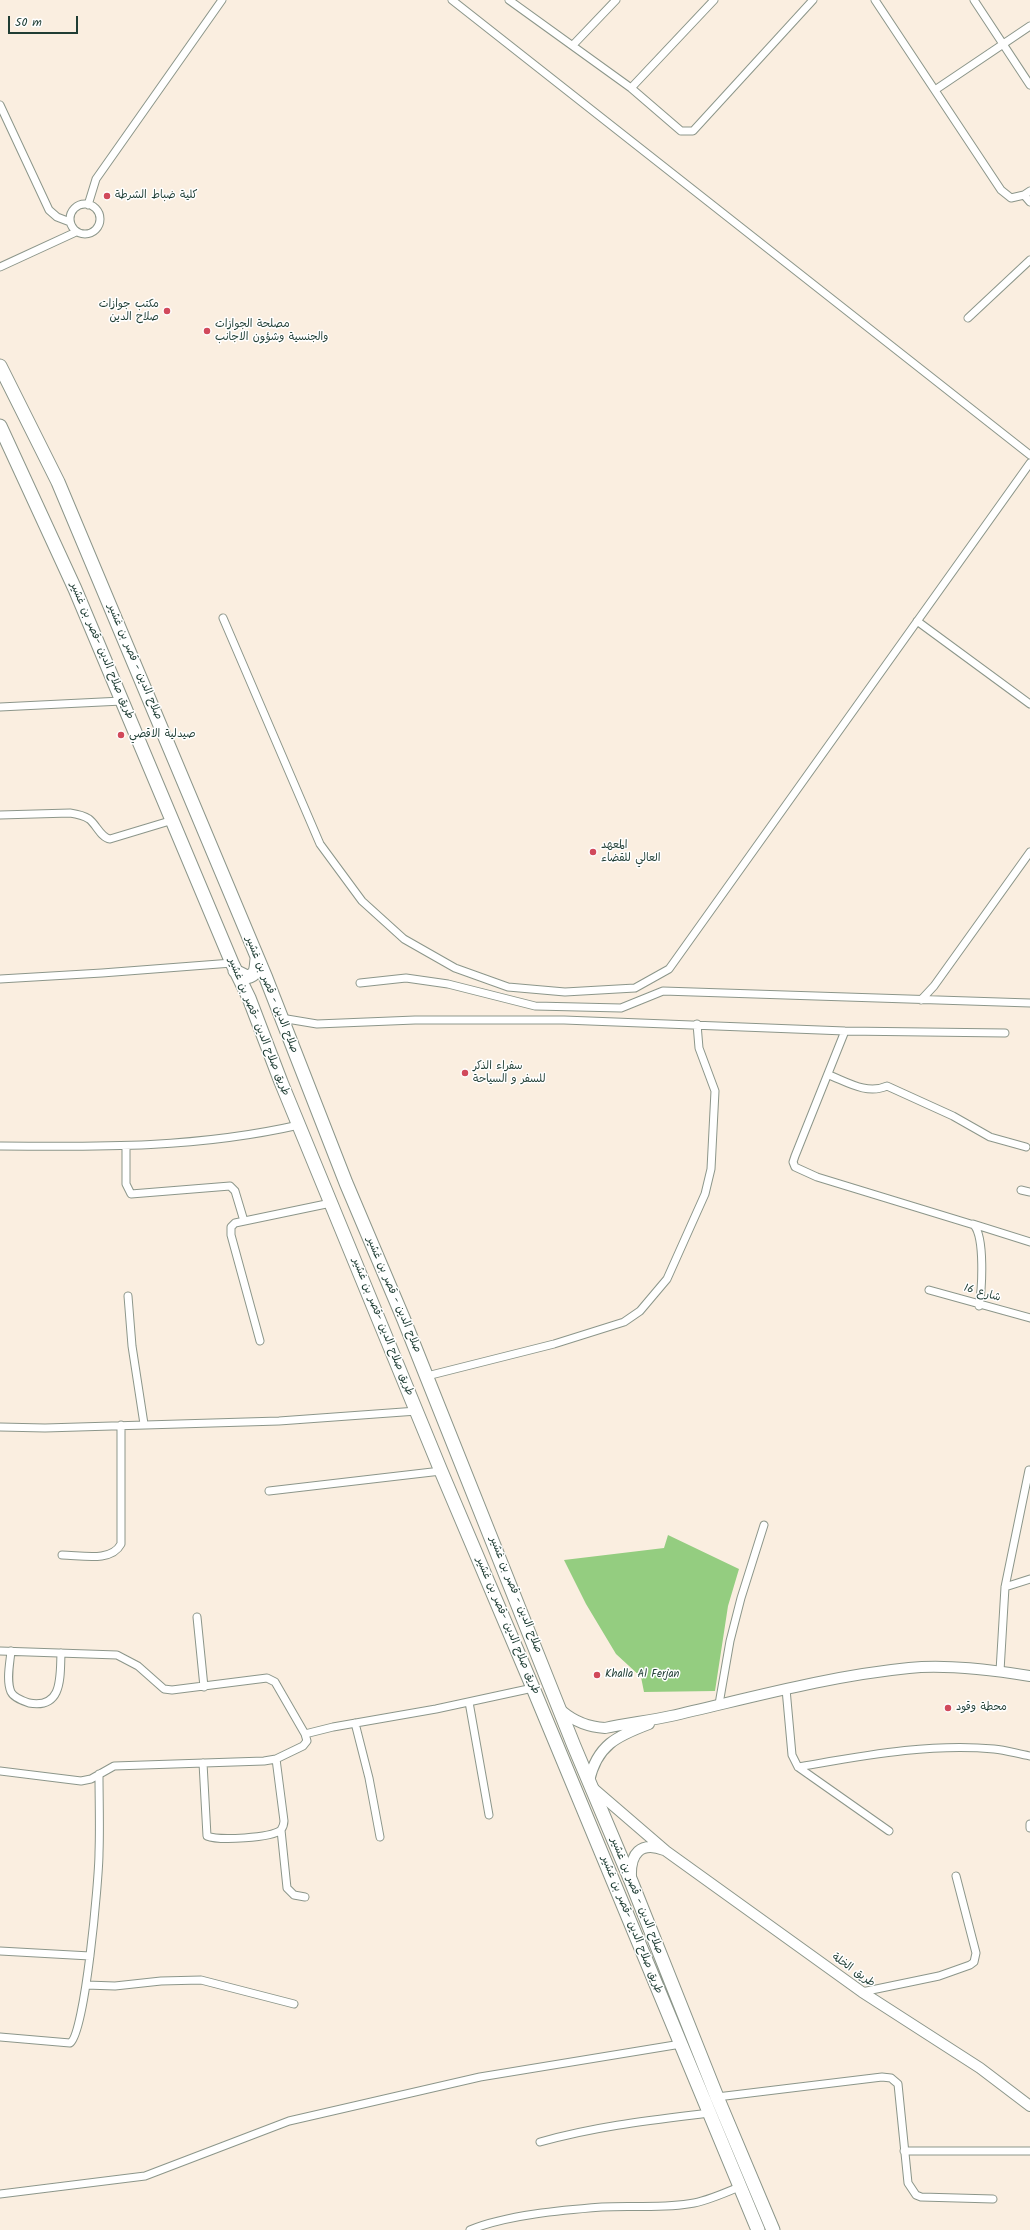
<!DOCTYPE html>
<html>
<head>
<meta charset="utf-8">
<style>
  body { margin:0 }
  #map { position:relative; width:1030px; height:2230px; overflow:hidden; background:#faeee0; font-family:Kalam,sans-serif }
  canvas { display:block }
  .scale { position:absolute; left:8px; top:16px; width:70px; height:18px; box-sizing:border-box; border:2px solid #1f3d34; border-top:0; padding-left:5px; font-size:12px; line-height:14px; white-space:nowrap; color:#1f3d34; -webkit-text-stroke:3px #fff; paint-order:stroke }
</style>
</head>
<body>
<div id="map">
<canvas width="1030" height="2230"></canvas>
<div class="scale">50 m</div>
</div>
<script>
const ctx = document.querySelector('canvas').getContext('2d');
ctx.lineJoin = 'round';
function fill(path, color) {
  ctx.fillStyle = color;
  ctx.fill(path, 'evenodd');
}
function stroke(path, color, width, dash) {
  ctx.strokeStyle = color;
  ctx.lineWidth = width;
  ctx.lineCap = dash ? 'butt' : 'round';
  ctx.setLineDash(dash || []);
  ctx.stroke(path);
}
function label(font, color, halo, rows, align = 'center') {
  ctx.font = font + ' Kalam,"Playpen Sans Arabic",sans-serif';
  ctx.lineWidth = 3;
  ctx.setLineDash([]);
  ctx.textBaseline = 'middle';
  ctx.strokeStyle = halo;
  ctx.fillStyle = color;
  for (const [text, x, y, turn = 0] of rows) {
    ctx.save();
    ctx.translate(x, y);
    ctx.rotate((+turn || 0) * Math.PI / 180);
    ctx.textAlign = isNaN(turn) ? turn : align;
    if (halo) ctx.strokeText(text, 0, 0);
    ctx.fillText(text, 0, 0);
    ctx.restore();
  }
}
fill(new Path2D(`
  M668,1535L739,1569L728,1606L715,1691L644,1692L641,1677L616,1654L586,1604L564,1560L664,1548Z`), '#94cd80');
const street = new Path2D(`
  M452,0L1030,455
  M509,0L631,88L681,131H693L813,0
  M875,0L1001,190L1011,198L1024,195L1030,191
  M974,0L1030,85
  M573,45L616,0
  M631,88L714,0
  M935,90L1030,26
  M0,105L49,210L57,217L70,222
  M1024,195L1030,202
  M70 219a15 15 0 1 1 30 0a15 15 0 1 1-30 0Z
  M88,205L96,179L222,0
  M0,267L76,232
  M968,318L1030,260
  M223,618L320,844L362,901L404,939L455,968L508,987L565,992L635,988L669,969L1030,463
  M917,621L1030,704
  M0,707L122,701
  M0,815L70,813C77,814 83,815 89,819C96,824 101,838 110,839L173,820
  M0,979L102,973L232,963
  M360,983L406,978L448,984L535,1006L621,1008L663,991L1030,1003
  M921,1000L934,986L1030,852
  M281,1018L317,1024L415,1020H564L845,1031L1005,1033
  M845,1031L795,1156L793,1162L795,1167L817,1177L974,1225C985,1238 982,1289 979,1306
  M829,1075C847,1082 867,1095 887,1086L953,1116L990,1137L1026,1147
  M0,1146C103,1147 198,1148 299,1125
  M126,1147V1184L131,1194L230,1186L235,1191L244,1221
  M1021,1190L1030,1192
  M973,1224L1030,1242
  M929,1290L1030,1318
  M128,1296L132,1346L144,1424
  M260,1341L231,1235V1227L235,1223L331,1203
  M427,1376L554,1344L624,1322L640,1311L667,1279L705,1194L711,1169L715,1091L699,1048L697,1024
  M0,1427L45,1428L279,1421L417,1411
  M269,1491L441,1471
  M62,1555C80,1555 111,1563 121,1544V1425
  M1005,1587L1030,1579
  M197,1617L204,1687
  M0,1651L117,1655L138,1666L164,1689L172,1690L267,1678L275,1682L305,1734
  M11,1651C10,1663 6,1680 11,1692C14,1698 23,1701 29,1703C63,1709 60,1677 61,1653
  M1000,1671L1005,1587L1029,1470
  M786,1689L792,1755L798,1767L889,1831
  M469,1702L489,1815
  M719,1704L730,1641L741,1598L764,1525
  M355,1723L369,1778L380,1837
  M203,1763L207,1836C219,1841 271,1838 281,1830C283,1827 284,1824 284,1821L276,1759
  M798,1767C863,1756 928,1743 994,1749C1006,1750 1018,1754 1030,1756
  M0,1771L81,1781L91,1779L114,1766L264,1761L276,1759L303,1746L307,1741L305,1734L333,1727L436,1709L533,1688
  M1030,1824V1828
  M281,1830L287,1888L294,1895L305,1897
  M0,1951L90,1956
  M86,1985L115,1986L161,1981L201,1980L294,2004
  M862,1992L939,1976L970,1965L974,1962L976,1953L956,1876
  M0,2037L70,2043C85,2035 99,1878 99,1853C100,1827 99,1801 99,1774
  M717,2097L882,2077L891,2078L898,2084L908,2183L916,2195L921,2197L993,2199
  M540,2142C596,2126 652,2120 709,2113
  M904,2151H1030
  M0,2194L145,2176L289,2121L480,2077L681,2044
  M470,2230C506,2215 563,2210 602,2207C633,2205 663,2209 694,2203C709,2200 725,2193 739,2187`);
const secondary = new Path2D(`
  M562,1711C575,1722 588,1727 605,1728C627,1723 649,1721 671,1716C750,1698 828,1676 909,1668C947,1664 992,1670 1030,1676
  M589,1781C597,1745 617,1736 649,1724
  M594,1789L666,1851L862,1992L980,2068L1030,2106
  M631,1877C630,1854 640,1841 664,1850`);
const highway = new Path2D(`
  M0,366L58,482L266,978L346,1183L404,1320L574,1746L631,1881L717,2097L773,2230
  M0,426L75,589L232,963L249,998L281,1082L441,1471L533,1688L758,2230
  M235,971L247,977C257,975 256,968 257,959`);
stroke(street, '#8c968a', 9);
stroke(secondary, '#8c968a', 12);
stroke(highway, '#8c968a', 15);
stroke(street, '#fff', 7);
stroke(secondary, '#fff', 10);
stroke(highway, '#fff', 13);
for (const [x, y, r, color] of [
  [107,196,4,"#d1495b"],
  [167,311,4,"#d1495b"],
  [207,331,4,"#d1495b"],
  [121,735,4,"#d1495b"],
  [593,852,4,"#d1495b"],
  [465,1073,4,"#d1495b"],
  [597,1675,4,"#d1495b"],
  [948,1708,4,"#d1495b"]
]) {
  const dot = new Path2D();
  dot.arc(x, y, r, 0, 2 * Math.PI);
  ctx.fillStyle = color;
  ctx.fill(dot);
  stroke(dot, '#fff', 1.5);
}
label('11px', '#1f3d34', '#fff', [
  ["كلية ضباط الشرطة",115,196],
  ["مكتب جوازات",159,305,"right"],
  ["صلاح الدين",159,318,"right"],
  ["مصلحة الجوازات",215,325],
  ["والجنسية وشؤون الاجانب",215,338],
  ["صيدلية الاقصي",129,735],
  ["المعهد",601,846],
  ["العالي للقضاء",601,859],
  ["سفراء الذكر",473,1067],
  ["للسفر و السياحة",473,1080],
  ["Khalla Al Ferjan",605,1675],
  ["محطة وقود",956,1708]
], 'left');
label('11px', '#1f3d34', '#fff', [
  ["طريق صلاح الدين -قصر بن غشير",101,651,67],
  ["صلاح الدين - قصر بن غشير",134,662,67],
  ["صلاح الدين - قصر بن غشير",271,995,68],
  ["طريق صلاح الدين -قصر بن غشير",258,1027,68],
  ["شارع 16",982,1294,16],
  ["صلاح الدين - قصر بن غشير",393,1295,67],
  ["طريق صلاح الدين -قصر بن غشير",382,1327,68],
  ["صلاح الدين - قصر بن غشير",515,1595,68],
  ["طريق صلاح الدين -قصر بن غشير",507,1626,67],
  ["صلاح الدين - قصر بن غشير",636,1896,68],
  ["طريق صلاح الدين -قصر بن غشير",631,1925,68],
  ["طريق الخلة",853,1971,35]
]);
</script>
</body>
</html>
